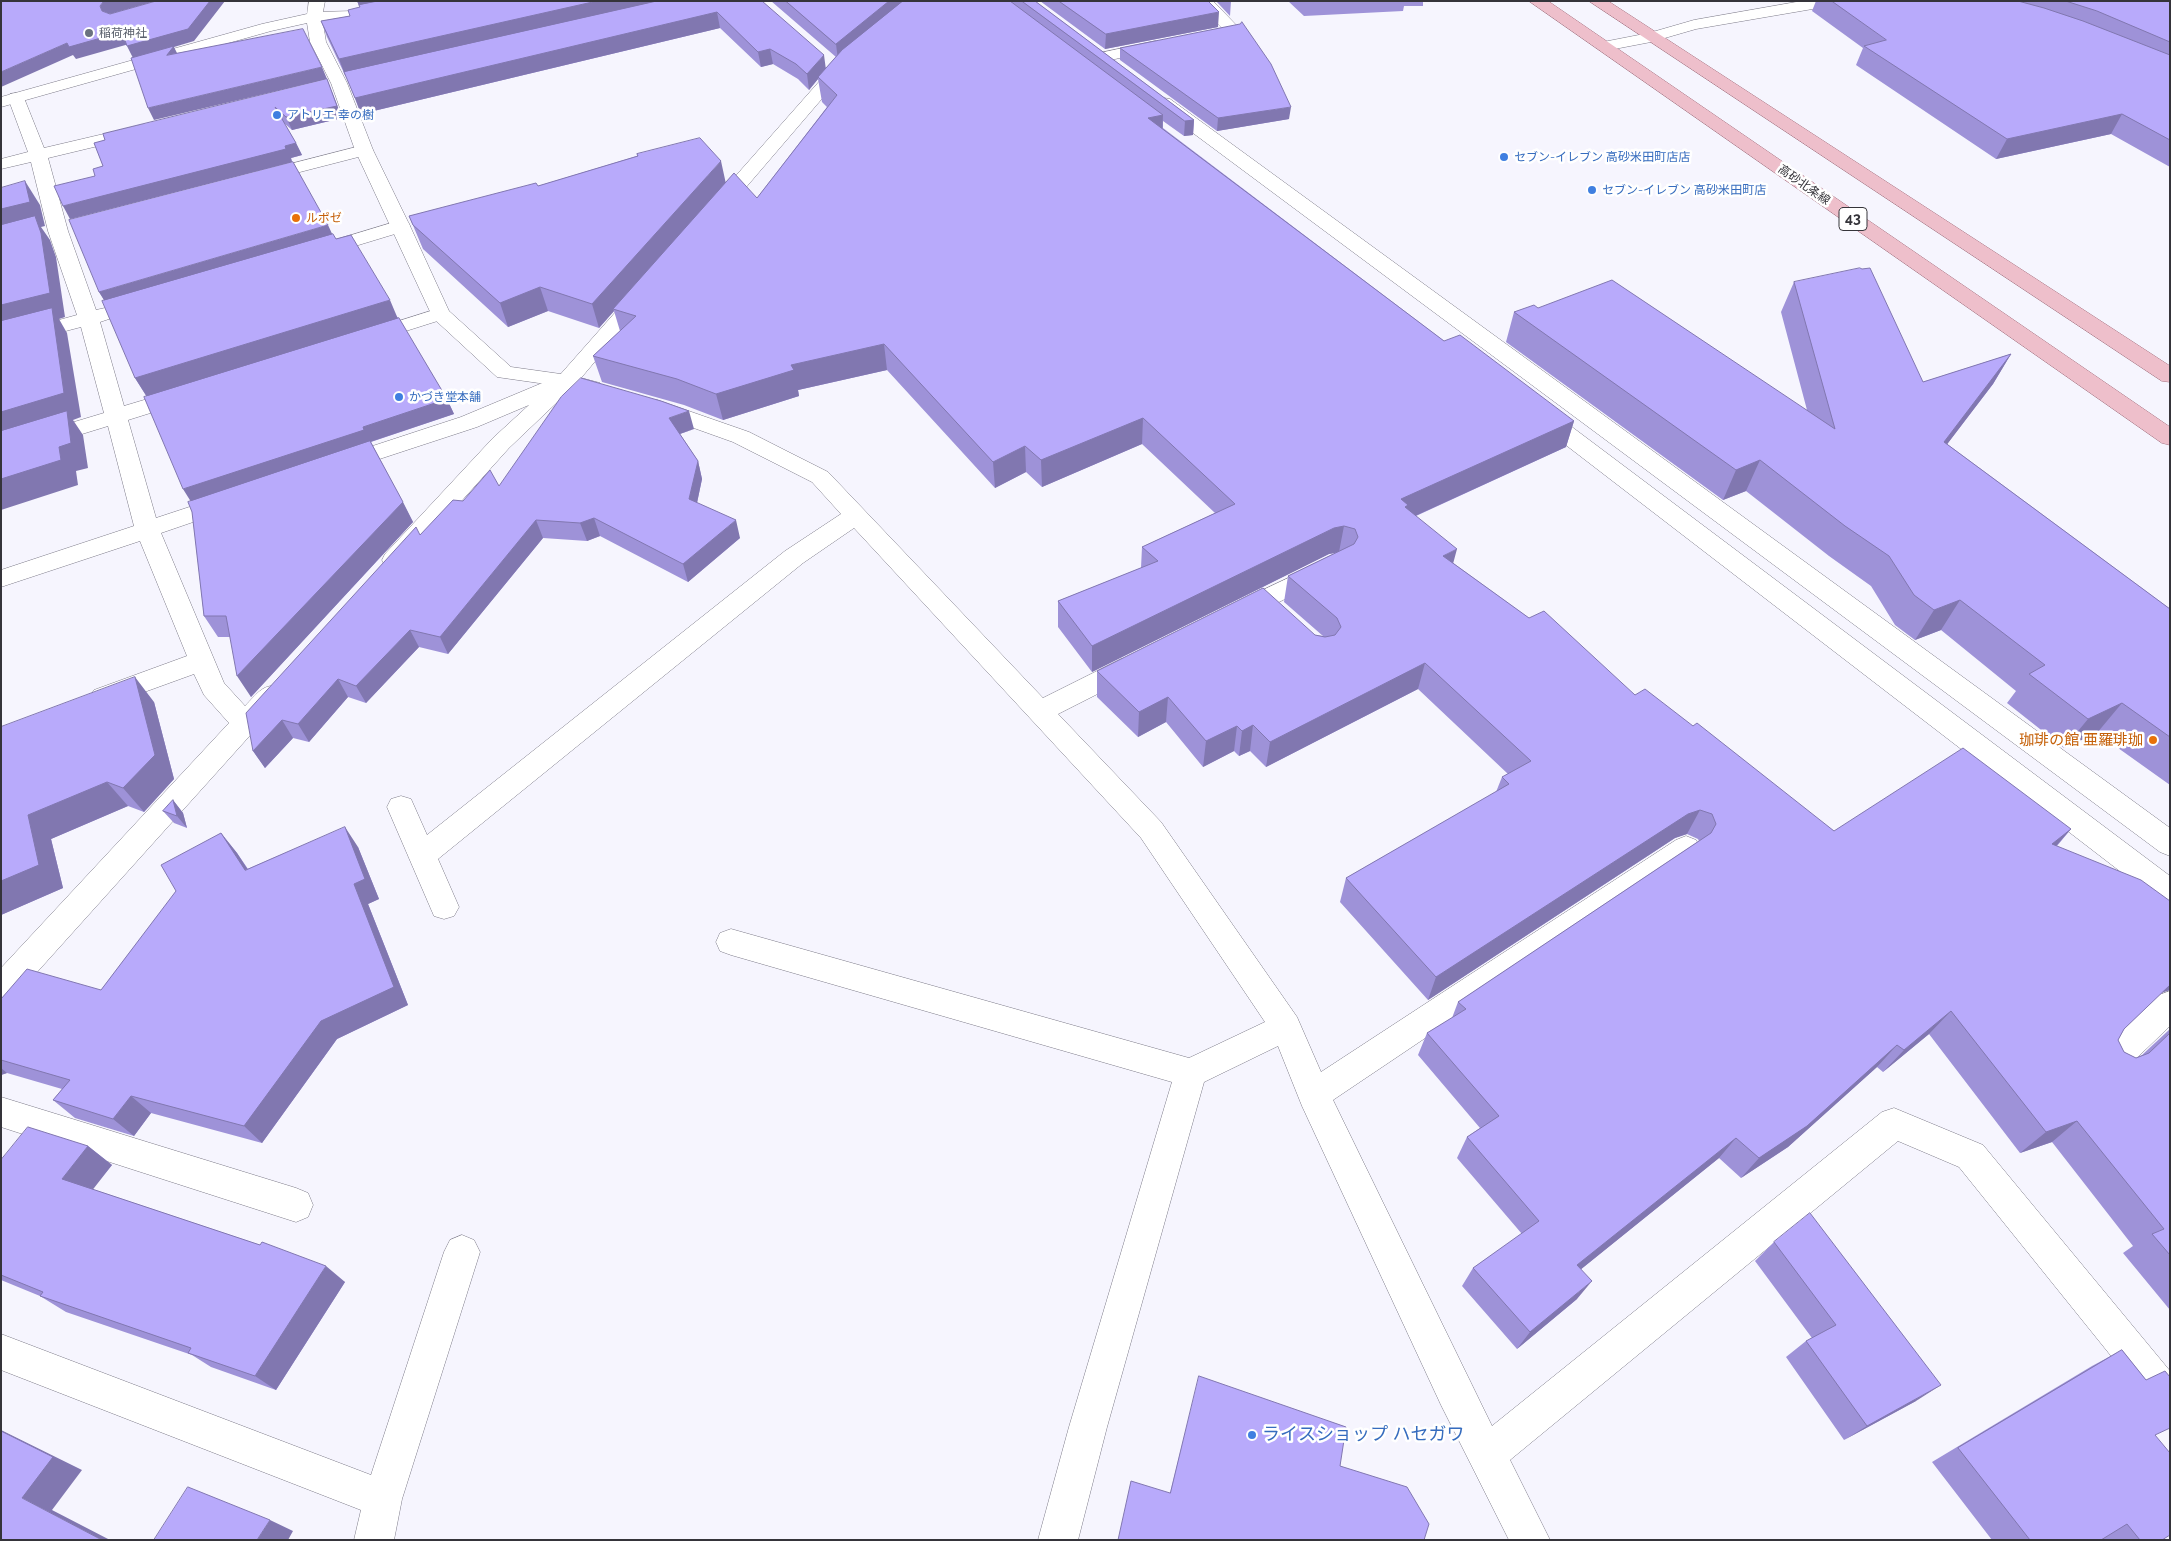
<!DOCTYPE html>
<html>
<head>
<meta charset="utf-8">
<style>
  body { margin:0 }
  #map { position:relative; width:2171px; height:1541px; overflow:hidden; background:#f6f5fe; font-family:Raleway,sans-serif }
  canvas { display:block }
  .frame { position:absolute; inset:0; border:2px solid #35343a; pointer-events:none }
</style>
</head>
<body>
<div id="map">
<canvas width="2171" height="1541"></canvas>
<div class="frame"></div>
</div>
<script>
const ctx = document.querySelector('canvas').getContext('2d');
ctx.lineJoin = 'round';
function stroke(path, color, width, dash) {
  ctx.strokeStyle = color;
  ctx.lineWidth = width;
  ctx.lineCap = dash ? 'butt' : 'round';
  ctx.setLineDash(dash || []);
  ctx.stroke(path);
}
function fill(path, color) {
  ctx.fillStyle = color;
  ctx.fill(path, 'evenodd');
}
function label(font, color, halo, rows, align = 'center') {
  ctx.font = font + ' Raleway,"Noto Sans JP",sans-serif';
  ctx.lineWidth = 5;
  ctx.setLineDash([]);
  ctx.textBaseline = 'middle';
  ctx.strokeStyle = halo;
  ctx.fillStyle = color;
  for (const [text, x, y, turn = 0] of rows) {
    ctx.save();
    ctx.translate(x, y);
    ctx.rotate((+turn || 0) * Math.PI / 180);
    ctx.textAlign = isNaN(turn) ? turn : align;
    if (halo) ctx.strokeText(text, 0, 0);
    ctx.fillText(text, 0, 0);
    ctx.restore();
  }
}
const minor = new Path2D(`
  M401,1H432L429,4L355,21L314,22L308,20L306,17L308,14L314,12L355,11Z
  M1196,1H1213L1239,28L1241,31L1239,34L1203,42L1197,40L1195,37L1197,34L1222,28Z
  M1802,1H1838L1835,4L1830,6L1696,29L1651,42L1604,51L1598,49L1596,46L1598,43L1649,33L1694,20Z
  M1156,41L1162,43L1164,46L1162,49L1101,62L1095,60L1093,57L1095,54Z
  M846,59L852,61L854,64L844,73L724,213L717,215L710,213L708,209L710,205L832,67Z
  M16,93L22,94L24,98L44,148L142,125L148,126L151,130L148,134L48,158L68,231L96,310L105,308L112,310L115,314L112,318L100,322L124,406L184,388L192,390L195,395L192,400L128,420L156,518L226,495L234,498L238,503L234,508L161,533L224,683L245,706C257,694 264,682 281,687L285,694L281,701L12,1000L1,1003V968L229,723L204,695L194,674L103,707L94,704L90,697L94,690L187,656L140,541L1,587V570L134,526L108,426L1,459V444L104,413L81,327L1,348V336L77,315L48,231L31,162L1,169V159L28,152L8,98L10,94Z
  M1164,98L1170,99L2170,828V856L2160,852L1158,107L1155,103L1158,99Z
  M364,145L370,146L373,150L370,154L261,182L255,181L252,177L255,173Z
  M401,220L408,222L410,226L408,230L319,257L312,255L309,251L312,247Z
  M642,288L649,290L652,294L581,378L600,383L603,388L600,393L592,395L571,389L509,448L403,566L394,568L385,566L382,560L385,554L493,438L529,405L477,427L349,469L341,471L333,469L330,464L333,459L461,417L559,376L635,290Z
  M440,308L447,310L450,314L447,318L368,343L361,341L358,337L361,333Z
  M657,400L749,432L828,472L1043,698L1121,659L1130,657L1139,659L1143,666L1139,673L1058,714L1161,822L1297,1017L1321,1072L1676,840L1686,836L1696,840L1700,848L1696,856L1333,1100L1492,1426L1882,1112L1894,1108L1983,1145L2170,1371V1419L2157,1413L1959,1167L1898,1141L1510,1460L1550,1540H1509L1441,1405L1302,1106L1278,1046L1204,1082L1107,1427L1078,1540H1038L1069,1427L1172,1082L731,955L720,951L716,942L720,933L731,929L1189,1058L1265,1022L1141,838L854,528L803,563L438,859L459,907L454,916L444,919L434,916L387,807L391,799L401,796L411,799L427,835L785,551L841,514L812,482L733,442L649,412L646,407L649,402Z
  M1540,407L1548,409L2170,876V905L2160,902L1532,419L1529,414L1532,409Z
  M1320,563L1329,565L1332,571L1329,577L1247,618L1238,621L1229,618L1225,612L1229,606Z
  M2170,991V1026L2121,1073L2110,1078L2099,1073L2094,1063L2099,1053L2159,995Z
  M1,1097L296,1188L308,1193L313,1205L308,1217L296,1222L1,1127Z
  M462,1235L474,1240L480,1252L402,1499L394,1540H354L361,1510L1,1370V1334L371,1475L444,1252L450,1240Z`);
const tertiary = new Path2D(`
  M309,1H325L322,17L326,42L347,83L373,150L410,226L449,311L511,367L575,376L578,381L575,386L567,387L497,377L433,318L355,150L331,83L310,42L307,23L271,31L1,107V97L262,24L307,14Z`);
const primary = new Path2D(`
  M1529,1H1548L2170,427V445L2162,443Z
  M1589,1H1608L2170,366V382L2162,381Z`);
stroke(minor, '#7d7b89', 1);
stroke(tertiary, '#7d7b89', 1);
stroke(primary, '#a67382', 1);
fill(minor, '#fff');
fill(tertiary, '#fff');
fill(primary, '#eebfcb');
fill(new Path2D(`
  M357,1H762L826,68L836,57L771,1H1035L1194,120L1193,135L1184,136L1163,121V128L1444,341L1574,421L1566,447L1416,516L1453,563L1635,695L1834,831L2071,829L2057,846L2170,990L2162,992L2124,1029L2118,1040L2124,1052L2136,1058L2142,1055L2170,1029V1310L2123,1253L2133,1246L2052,1142L2020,1153L1929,1034L1883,1072L1877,1067L1788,1147L1741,1178L1719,1158L1581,1269L1577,1299L1517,1349L1462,1286L1473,1268L1522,1234L1457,1158L1467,1137L1480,1128L1418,1055L1427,1033L1452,1018L1458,1002L1699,841L1698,839L1687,834L1675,838L1428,1000L1340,902L1346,878L1496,792L1502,777L1508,774L1418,689L1266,767L1250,751L1239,756L1234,751L1203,767L1166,722L1138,737L1097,697V671L1315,635L1323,636L1284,602L1288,576L1335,553L1329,554L1092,672L1058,627V601L1141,568L1142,547L1215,513L1142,444L1042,487L1026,472L995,488L887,370L798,390L799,396L723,420L684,405L602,382L593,356L620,331L614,311L599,328L548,311L508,327L423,249L409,216L538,186L637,156V154L726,182L757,198L827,107L822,102L818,79L809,90L798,79L773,64L761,67L720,28L361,114L346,75H345L327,37L321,21L350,16L360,7Z
  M1040,1H1208L1218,27L1105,49Z
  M1216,1H1231L1230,16Z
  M1288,1H1423V6H1404L1403,11L1304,16Z
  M1816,1H2170V167L2111,134L1996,159L1856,65L1863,48L1812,11Z
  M1120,48L1289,119L1217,131L1120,60Z
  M332,92L342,118L292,130L284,123L296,143L302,155L291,158L292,162L70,219L95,176L103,166L94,143Z
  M332,234L398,318L447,399L454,414L371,442L413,522L251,697L230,637H218L204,616L191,501L147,397L135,378L105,301L99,292Z
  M1794,282L1923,382L2011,354L1993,384L1947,444L2170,609V785L2097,733L2064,748L2007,703L2016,691L1941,630L1915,640L1895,625L1871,586L1829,556L1746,491L1723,500L1506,342L1514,312L1538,308L1807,410L1781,312Z
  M694,429L680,434L698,461L702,479L697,503L740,538L688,582L600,536L587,541L543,538L448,654L419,647L366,703L348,697L309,742L293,738L265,768L253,751L420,535L463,501L499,486Z
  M154,702L174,779L144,812L128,806L51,839L63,888L1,915V727Z
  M173,800L183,813L187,828L174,823L163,811Z
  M221,833L237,853L248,869L358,847L379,899L368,904L408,1005L337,1039L262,1143L151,1113L134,1136L75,1118L53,1100L62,1089L7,1073L1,1075V999L101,990Z
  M88,1146L112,1165L92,1189L260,1245L345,1282L276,1390L211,1367L192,1355L66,1312L40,1296L1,1280V1160Z
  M1774,1242L1916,1401L1844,1440L1786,1357L1806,1341L1812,1338L1755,1261Z
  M2122,1350L2146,1380L2155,1435L2162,1540H1992L1932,1462L2092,1366Z`), '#9e92d8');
fill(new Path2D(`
  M107,1H156L110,14L102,11L100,6L103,2Z
  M210,1H225L194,41L174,47L180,59L133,58L127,46Z
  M357,1H391L360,8Z
  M597,1H667L345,75L339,59Z
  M889,1H905L838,60L836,44Z
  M717,12L720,28L361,114L355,98Z
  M1219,12L1218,27L1105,49L1106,34Z
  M122,32L129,44L76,59L73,55L1,87V72L67,43Z
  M770,49L773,64L761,67L758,52Z
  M824,55L826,70L818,77V79L809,90L807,74Z
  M322,67L327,79L154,120L148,108Z
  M327,79L342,118L292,130L286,117Z
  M1291,107L1289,119L1217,131L1218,118Z
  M2122,114L2111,134L1996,159L2007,139Z
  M1163,115L1162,140L1148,118Z
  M1194,120L1193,135L1184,136L1185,121Z
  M296,143L302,155L291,158L292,162L70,219L63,206Z
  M721,161L726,184L613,309L614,311L599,328L592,304Z
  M25,181L40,205L45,226L41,227L50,240L56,257L65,317L59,319L67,333L81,417L73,420L83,435L88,468L76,471L78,485L1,510V187L13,206Z
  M328,225L334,238L107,305L99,292Z
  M540,287L548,311L508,327L500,303Z
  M390,300L398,319L147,397L135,378Z
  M884,344L887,370L798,390L799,396L723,420L716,394L791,365Z
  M2011,354L1993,384L1926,472L1944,442Z
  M447,399L454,414L370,442L193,505L183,489L363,427Z
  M689,411L694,429L674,436L669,418Z
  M1143,418L1142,444L1042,487L1041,460Z
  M1574,421L1566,447L1404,521L1401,499Z
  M1025,446L1026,472L995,488L993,462Z
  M1760,460L1746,491L1723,500L1736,470Z
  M698,461L702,479L694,517L689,499Z
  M403,502L413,522L251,697L237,676Z
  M594,518L600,536L587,541L580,523Z
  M536,520L543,538L448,654L440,637Z
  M736,520L740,538L688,582L683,564Z
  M1344,526L1339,552L1329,554L1092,672V646L1334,528Z
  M1457,549L1450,575L1443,556Z
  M1960,600L1941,630L1915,640L1934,610Z
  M410,630L419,647L366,703L356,686Z
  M1425,663L1418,689L1266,767L1270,742Z
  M135,677L154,702L174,779L144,812L123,788Z
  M338,679L348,697L309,742L298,724Z
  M1168,697L1166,722L1138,737L1139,712Z
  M2122,703L2097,733L2064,748L2088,719Z
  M282,720L293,738L265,768L253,751Z
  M1253,725L1250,751L1239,756L1242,731Z
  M1237,726L1234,751L1203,767L1206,741Z
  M107,782L128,806L51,839L63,888L1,915V881L28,815Z
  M173,800L183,813L187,828L177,816Z
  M1700,810L1687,834L1675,838L1428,1000L1436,977L1688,814Z
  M345,827L358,847L379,899L368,904L408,1005L337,1039L262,1143L244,1126L354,884Z
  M2071,829L2049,854L2052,844Z
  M221,833L237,853L261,890L245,870Z
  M2170,983V990L2158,994Z
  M1951,1011L1929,1034L1883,1072L1904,1050Z
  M1897,1045L1877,1067L1788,1147L1741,1178L1759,1158Z
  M1,1068L7,1073L1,1075Z
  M131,1096L151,1113L134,1136L113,1119Z
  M2077,1121L2052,1142L2020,1153L2046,1132Z
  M1736,1138L1719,1158L1564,1283L1577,1265Z
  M88,1146L112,1165L87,1197L62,1179Z
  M326,1266L345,1282L276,1390L255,1376Z
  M1592,1281L1577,1299L1517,1349L1530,1332Z
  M1941,1385L1916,1401L1844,1440L1867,1426Z
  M1,1430L82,1470L52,1510L110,1540H102L22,1498Z
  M270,1520L293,1531L288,1540H257Z`), '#8177b0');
const building = new Path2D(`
  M1,1H107L103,2L100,6L102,11L110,14L156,1H210L188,29L127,46L122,32L69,47L67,43L1,72Z
  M378,1H597L339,59L321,21L350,16L348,10L360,7L359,5Z
  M657,1H762L824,55L807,74L796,64L770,49L758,52L717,12L355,98L344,72Z
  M786,1H889L836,44Z
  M903,1H1010L1163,115L1148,118L1444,341L1460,335L1574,421L1401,499L1408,505L1405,507L1457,549L1443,556L1529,618L1544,611L1635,695L1645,689L1693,726L1697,723L1834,831L1963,748L2071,829L2052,844L2141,880L2170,901V985L2124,1029L2118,1040L2124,1052L2136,1058L2149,1053L2170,1033V1255L2152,1234L2164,1229L2077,1121L2046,1132L1951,1011L1904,1050L1897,1045L1807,1126L1759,1158L1736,1138L1577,1265L1592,1281L1530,1332L1473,1268L1539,1221L1467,1137L1499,1116L1427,1033L1466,1009L1458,1002L1711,833L1716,824L1712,814L1700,810L1688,814L1436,977L1346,878L1509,784L1502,777L1531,761L1425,663L1270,742L1253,725L1242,731L1237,726L1206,741L1168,697L1139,712L1097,671L1263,588L1315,635L1325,637L1335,635L1341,627L1337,618L1288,576L1354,544L1358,537L1355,529L1344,526L1334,528L1092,646L1058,601L1158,561L1142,547L1235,504L1143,418L1041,460L1025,446L993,462L884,344L791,365L794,370L716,394L677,379L593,356L636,316L613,309L734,173L757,198L837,95L818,77L842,50Z
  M1022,1H1035L1194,120L1185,121Z
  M1059,1H1208L1219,12L1106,34Z
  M1832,1H2018L2044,8L2083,21L2170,55V140L2122,114L2007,139L1864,46L1886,40Z
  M2066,1H2170V42L2097,11Z
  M1242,22L1271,64L1291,107L1218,118L1120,48L1240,24Z
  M303,29L322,67L148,108L131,58L174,46L167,55Z
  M327,79L337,106L286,117L275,107L296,143L285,146L286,149L63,206L54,186L95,176L93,169L103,166L94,143L105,140L103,134Z
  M700,138L721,161L592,304L540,287L500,303L413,225L409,216L536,183L538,186L638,156L637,154Z
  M293,162L328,225L99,292L69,220Z
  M25,181L30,202L1,209V188Z
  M35,216L41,233L50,293L1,305V225Z
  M333,234L336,239L351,235L390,300L135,378L102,301Z
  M1860,268L1862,269L1870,268L1923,382L2011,354L1944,442L2170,609V737L2122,703L2088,719L2029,674L2045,665L1960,600L1934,610L1914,595L1889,556L1845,526L1760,460L1736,470L1514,312L1534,305L1538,308L1612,280L1835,429L1794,282Z
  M52,308L64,393L1,412V321Z
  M399,318L447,399L363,427L364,430L183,489L144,397Z
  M581,378L661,401L689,411L669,418L698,461L689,499L736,520L683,564L594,518L580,523L536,520L440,637L410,630L356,686L338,679L298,724L282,720L253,751L246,713L416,527L420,535L453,500L463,501L490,470L499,486L561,397Z
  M67,411L71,443L59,447L61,460L1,479V431Z
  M370,441L403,502L237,676L226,616H204L192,512L188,502Z
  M135,677L155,755L123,788L107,782L28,815L39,865L1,881V727Z
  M173,800L177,816L163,811Z
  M345,827L365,879L354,884L394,987L321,1021L244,1126L131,1096L113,1119L53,1100L70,1080L1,1060V999L27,969L101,990L176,891L161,865L221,833L245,870Z
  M28,1127L88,1146L62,1179L260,1245L262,1242L326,1266L255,1376L188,1353L191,1348L40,1296L43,1292L1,1275V1160Z
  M1810,1213L1941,1385L1867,1426L1806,1341L1836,1325L1774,1242Z
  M2122,1350L2146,1380L2165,1371L2170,1377V1428L2155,1435L2170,1453V1535L2162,1540H2140L2127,1524L2101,1540H2030L1958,1448Z
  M1199,1376L1346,1427L1340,1466L1407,1487L1429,1524L1424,1540H1118L1131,1481L1170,1493Z
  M1,1431L53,1457L22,1498L102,1540H1Z
  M188,1487L270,1520L257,1540H154Z`);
fill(building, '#b8aafb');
stroke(building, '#8177b0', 1);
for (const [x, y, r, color] of [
  [89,33,5,"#6b7280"],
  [277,115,5,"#3f7fe0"],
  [1504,157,5,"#3f7fe0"],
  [1592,190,5,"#3f7fe0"],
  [296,218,5,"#e8710a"],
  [399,397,5,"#3f7fe0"],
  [2153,740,5,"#e8710a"],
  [1252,1435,5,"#3f7fe0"]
]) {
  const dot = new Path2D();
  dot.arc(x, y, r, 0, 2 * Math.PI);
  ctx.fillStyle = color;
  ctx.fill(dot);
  stroke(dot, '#fff', 2);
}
label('12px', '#5b616d', '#fff', [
  ["稲荷神社",99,33]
], 'left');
label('12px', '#366cbe', '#fff', [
  ["アトリエ 幸の樹",287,115],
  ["セブン-イレブン 高砂米田町店店",1514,157],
  ["セブン-イレブン 高砂米田町店",1602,190],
  ["かづき堂本舗",409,397]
], 'left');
label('12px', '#35343a', '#fff', [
  ["高砂北条線",1804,185,35]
]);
label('12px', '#c56008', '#fff', [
  ["ルポゼ",306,218]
], 'left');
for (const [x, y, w] of [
  [1853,219,28]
]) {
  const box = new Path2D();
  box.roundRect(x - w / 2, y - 11.5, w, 23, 4);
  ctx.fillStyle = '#fff';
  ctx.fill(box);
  stroke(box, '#35343a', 1);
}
label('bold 14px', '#35343a', null, [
  ["43",1853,219]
]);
label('15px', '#c56008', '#fff', [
  ["珈琲の館 亜羅琲珈",2143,740]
], 'right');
label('18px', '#366cbe', '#fff', [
  ["ライスショップ ハセガワ",1262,1435]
], 'left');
</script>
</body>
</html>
